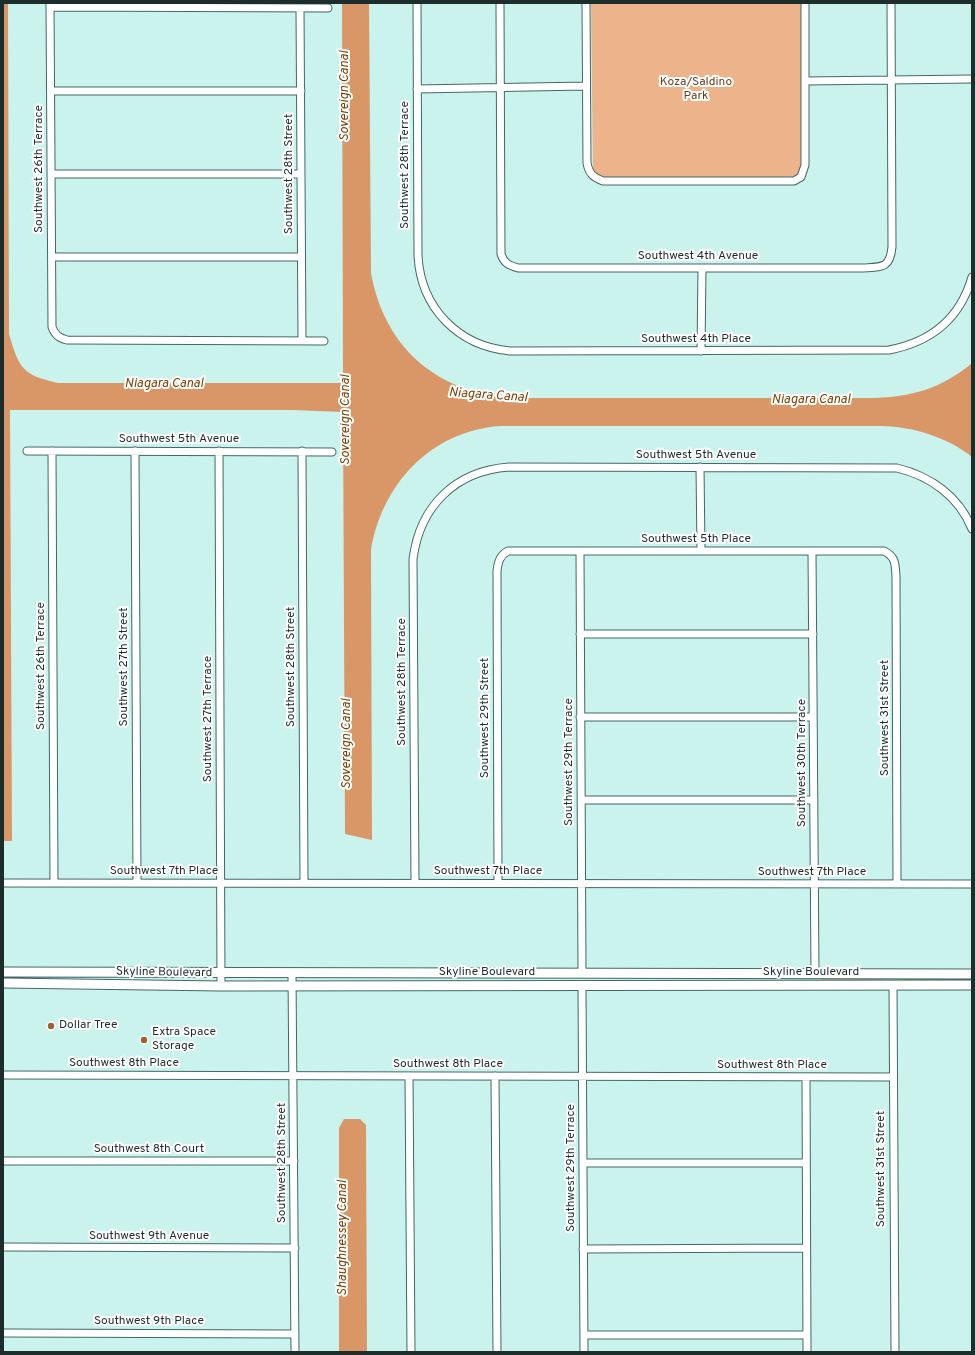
<!DOCTYPE html>
<html>
<head>
<meta charset="utf-8">
<style>
  body { margin:0 }
  #map { position:relative; width:975px; height:1355px; overflow:hidden; background:#caf3ed; font-family:Overpass,sans-serif }
  canvas { display:block }
  .frame { position:absolute; inset:0; border:4px solid #1d2d2b; pointer-events:none }
</style>
</head>
<body>
<div id="map">
<canvas width="975" height="1355"></canvas>
<div class="frame"></div>
</div>
<script>
const ctx = document.querySelector('canvas').getContext('2d');
ctx.lineJoin = 'round';
function fill(path, color) {
  ctx.fillStyle = color;
  ctx.fill(path, 'evenodd');
}
function stroke(path, color, width, dash) {
  ctx.strokeStyle = color;
  ctx.lineWidth = width;
  ctx.lineCap = dash ? 'butt' : 'round';
  ctx.setLineDash(dash || []);
  ctx.stroke(path);
}
function label(font, color, halo, rows, align = 'center') {
  ctx.font = font + ' Overpass,sans-serif';
  ctx.lineWidth = 4;
  ctx.setLineDash([]);
  ctx.textBaseline = 'middle';
  ctx.strokeStyle = halo;
  ctx.fillStyle = color;
  for (const [text, x, y, turn = 0] of rows) {
    ctx.save();
    ctx.translate(x, y);
    ctx.rotate((+turn || 0) * Math.PI / 180);
    ctx.textAlign = isNaN(turn) ? turn : align;
    if (halo) ctx.strokeText(text, 0, 0);
    ctx.fillText(text, 0, 0);
    ctx.restore();
  }
}
fill(new Path2D(`
  M591,3H801V177H593Z
  M880,977L883,979L880,981H822L821,979Z
  M901,978H972V981L904,982Z`), '#edb48b');
fill(new Path2D(`
  M3,3H8L9,334C19,369 23,375 58,383H343L342,3H369L371,273C384,346 435,391 508,398H872C911,397 941,389 972,363V457C947,437 914,427 882,426H500C431,431 382,484 371,550L372,840L345,834L343,416L341,412L293,410H10L12,841H3Z
  M344,1119H360L366,1125L367,1352H339V1128Z`), '#d99767');
const minor = new Path2D(`
  M50,3L52,327C55,335 59,338 67,340L324,341
  M417,3L418,256C421,308 458,346 510,351L889,350C931,342 960,319 972,277
  M500,3L501,254C504,263 508,265 518,268H863C881,267 890,269 892,247L891,3
  M586,3L587,163C589,174 593,177 603,181H794L801,177L805,165V3
  M50,7L328,8
  M300,8L302,341
  M806,81L972,79
  M417,89L586,86
  M51,91H301
  M51,174H301
  M52,257H301
  M701,351L702,268
  M27,451L332,452
  M52,451L54,882
  M135,451L137,882
  M219,451L221,986
  M302,451L304,883
  M700,467L701,551
  M580,551L582,973
  M812,551L815,974
  M580,634H813
  M580,717H813
  M581,800H814
  M3,883L972,884
  M415,883L413,559C420,506 455,471 509,467L897,468C930,476 959,496 972,529
  M498,883L497,571C498,562 500,555 508,551H884C896,557 895,564 896,576L897,884
  M292,973L295,1352
  M582,985L584,1352
  M893,985L895,1352
  M3,1075L893,1077
  M409,1076L411,1352
  M495,1076L497,1352
  M806,1077L807,1352
  M3,1161H294
  M583,1163H806
  M3,1247L295,1248
  M583,1249L806,1248
  M3,1333L295,1334
  M584,1335H807`);
const tertiary = new Path2D(`
  M3,972L972,974
  M3,983L221,986L972,985`);
stroke(minor, '#426863', 9);
stroke(tertiary, '#426863', 11);
stroke(minor, '#fff', 7);
stroke(tertiary, '#fff', 9);
for (const [x, y, r, color] of [
  [51,1026,4,"#a2612c"],
  [144,1040,4,"#a2612c"]
]) {
  const dot = new Path2D();
  dot.arc(x, y, r, 0, 2 * Math.PI);
  ctx.fillStyle = color;
  ctx.fill(dot);
  stroke(dot, '#fff', 1.5);
}
label('12px', '#6a3e1b', '#fff', [
  ["Koza/Saldino",696,83],
  ["Park",696,97]
]);
label('12px', '#1d2d2b', '#fff', [
  ["Southwest 28th Terrace",406,165,-90],
  ["Southwest 26th Terrace",40,169,-90],
  ["Southwest 28th Street",290,174,-90],
  ["Southwest 4th Avenue",698,257],
  ["Southwest 4th Place",696,340],
  ["Southwest 5th Avenue",179,440],
  ["Southwest 5th Avenue",696,456],
  ["Southwest 5th Place",696,540],
  ["Southwest 26th Terrace",42,666,-90],
  ["Southwest 27th Street",125,667,-90],
  ["Southwest 28th Street",292,667,-90],
  ["Southwest 28th Terrace",403,682,-90],
  ["Southwest 29th Street",486,718,-90],
  ["Southwest 31st Street",886,718,-90],
  ["Southwest 27th Terrace",209,719,-90],
  ["Southwest 29th Terrace",570,762,-90],
  ["Southwest 30th Terrace",803,763,-90],
  ["Southwest 7th Place",164,872],
  ["Southwest 7th Place",488,872],
  ["Southwest 7th Place",812,873],
  ["Skyline Boulevard",164,973,1],
  ["Skyline Boulevard",487,973],
  ["Skyline Boulevard",811,973],
  ["Southwest 8th Place",124,1064],
  ["Southwest 8th Place",448,1065],
  ["Southwest 8th Place",772,1066],
  ["Southwest 8th Court",149,1150],
  ["Southwest 28th Street",283,1163,-90],
  ["Southwest 29th Terrace",572,1168,-90],
  ["Southwest 31st Street",882,1169,-90],
  ["Southwest 9th Avenue",149,1237],
  ["Southwest 9th Place",149,1322]
]);
label('12px', '#1d2d2b', '#fff', [
  ["Dollar Tree",59,1026],
  ["Extra Space",152,1033],
  ["Storage",152,1047]
], 'left');
label('italic 13px', '#7a3e00', '#fff', [
  ["Sovereign Canal",345,96,-90],
  ["Niagara Canal",164,384],
  ["Niagara Canal",488,396,4],
  ["Niagara Canal",811,400],
  ["Sovereign Canal",346,420,-90],
  ["Sovereign Canal",347,744,-90],
  ["Shaughnessey Canal",343,1238,-90]
]);
</script>
</body>
</html>
